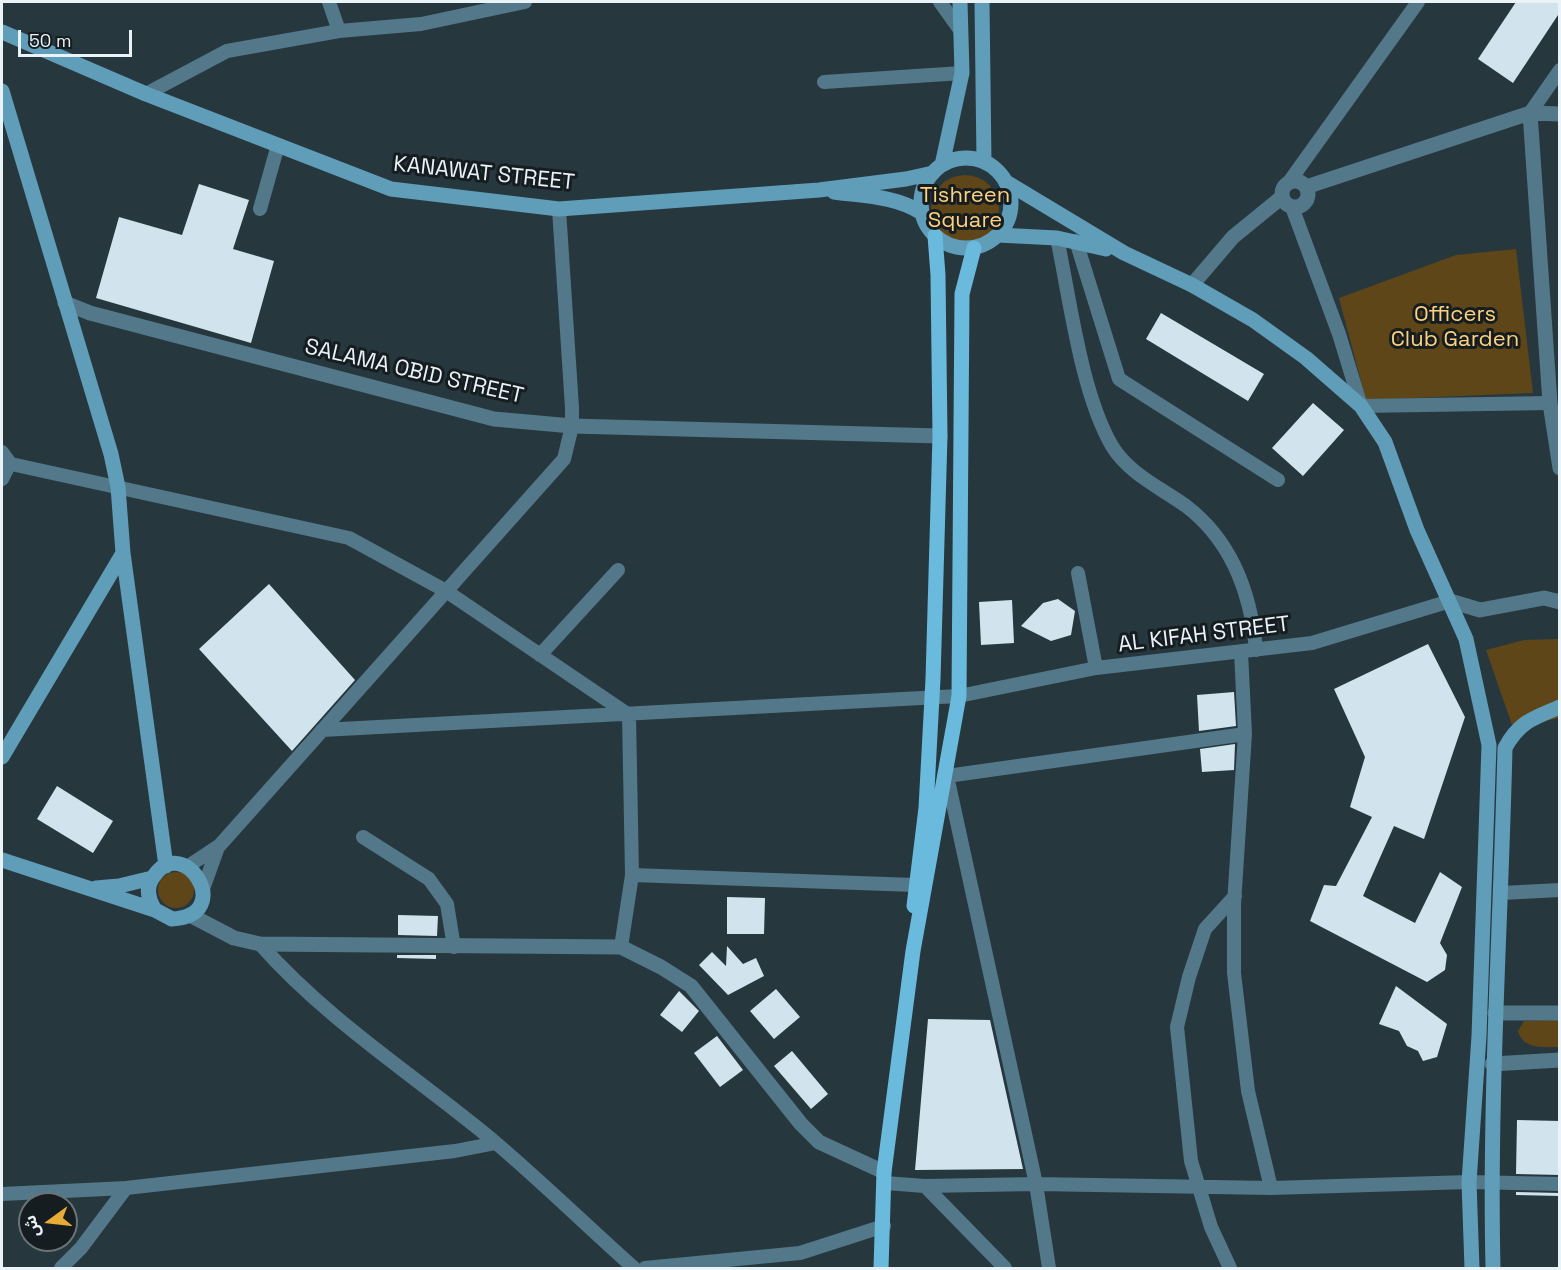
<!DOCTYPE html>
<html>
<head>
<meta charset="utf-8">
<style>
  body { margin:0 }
  #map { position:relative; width:1561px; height:1270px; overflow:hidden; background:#27373e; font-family:"Space Grotesk","Noto Sans Arabic",sans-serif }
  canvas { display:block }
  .frame { position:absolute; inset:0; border:3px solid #e9f3f8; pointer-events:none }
  .north { position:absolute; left:18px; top:1192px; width:60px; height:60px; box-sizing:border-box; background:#161d20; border:2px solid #6a7376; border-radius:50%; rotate:255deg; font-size:16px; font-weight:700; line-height:24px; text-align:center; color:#e9f3f8 }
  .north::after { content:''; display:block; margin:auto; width:21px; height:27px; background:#e6ac36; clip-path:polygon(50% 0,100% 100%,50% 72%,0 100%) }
  .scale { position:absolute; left:18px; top:30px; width:114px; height:27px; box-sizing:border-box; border:3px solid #e9f3f8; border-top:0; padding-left:8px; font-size:18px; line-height:21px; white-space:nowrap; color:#e9f3f8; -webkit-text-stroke:4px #161d20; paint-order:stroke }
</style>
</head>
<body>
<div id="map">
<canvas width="1561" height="1270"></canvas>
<div class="frame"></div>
<div class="north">ش</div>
<div class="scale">50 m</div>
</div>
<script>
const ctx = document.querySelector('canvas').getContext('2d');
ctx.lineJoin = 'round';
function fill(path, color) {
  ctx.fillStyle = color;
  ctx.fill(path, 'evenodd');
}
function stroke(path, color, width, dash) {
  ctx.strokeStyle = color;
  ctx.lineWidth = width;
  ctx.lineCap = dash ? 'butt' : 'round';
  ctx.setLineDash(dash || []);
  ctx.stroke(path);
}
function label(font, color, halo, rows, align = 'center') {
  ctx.font = font + ' "Space Grotesk",sans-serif';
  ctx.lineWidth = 6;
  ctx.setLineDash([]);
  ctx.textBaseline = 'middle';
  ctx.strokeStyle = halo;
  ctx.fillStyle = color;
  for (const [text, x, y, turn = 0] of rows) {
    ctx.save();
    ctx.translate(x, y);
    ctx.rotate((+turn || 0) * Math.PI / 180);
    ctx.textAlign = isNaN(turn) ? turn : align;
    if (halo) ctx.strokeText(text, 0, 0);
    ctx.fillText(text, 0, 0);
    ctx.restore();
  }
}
fill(new Path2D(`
  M931 209a34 34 0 1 1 68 0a34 34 0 1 1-68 0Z
  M1516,249L1533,393L1366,400L1339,298L1456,255Z
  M1558,639L1559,718L1513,728L1486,650L1524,640Z
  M158 890a18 18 0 1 1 36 0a18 18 0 1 1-36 0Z
  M1559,1020V1047C1544,1047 1523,1050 1518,1031L1524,1021Z`), '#5e4618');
fill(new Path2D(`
  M1516,2H1560V12L1513,83L1478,59Z
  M199,184L249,200L233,249L274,261L251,343L96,298L119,217L182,235Z
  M1161,313L1264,374L1248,401L1146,339Z
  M1313,403L1344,430L1303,476L1272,448Z
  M269,584L355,680L292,751L199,649Z
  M1058,599L1075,611L1071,635L1051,641L1021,626L1043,603Z
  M1012,600L1014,643L981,645L979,602Z
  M1428,644L1465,717L1424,839L1394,826L1363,896L1415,923L1440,872L1462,887L1440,943L1447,955L1445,970L1427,982L1310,921L1324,885L1336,886L1372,817L1350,807L1365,757L1334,689Z
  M1234,692L1236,726L1199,731L1197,695Z
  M1235,744L1234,770L1202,772L1200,749Z
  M57,786L113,821L93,853L37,819Z
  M727,897L765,898L764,934H727Z
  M398,915L438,916L437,936L398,935Z
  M727,946L743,964L756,958L764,976L728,995L699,965L712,952L726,966Z
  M397,955H436V959L397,958Z
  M1396,986L1447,1024L1437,1057L1423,1061L1418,1051L1407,1046L1399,1031L1379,1024Z
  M776,989L800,1017L774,1039L750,1011Z
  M679,991L699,1011L682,1032L660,1015Z
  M928,1019L990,1020L1023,1169L915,1170Z
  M717,1036L743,1070L720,1087L694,1053Z
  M792,1051L828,1094L811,1109L774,1066Z
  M1517,1120L1560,1121V1175L1516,1174Z
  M1516,1192L1560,1193V1196L1516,1195Z`), '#d1e4ed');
stroke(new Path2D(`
  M329,2L339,31
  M940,2L960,30
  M824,82L962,73
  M146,94L227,51L339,31L421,24L525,2
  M1530,113L1560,70
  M1289,182L1418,2
  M1292,207L1339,334L1361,406L1550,403
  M260,209L278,145
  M1057,238C1070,299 1081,393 1112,446C1129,474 1161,488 1186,506C1232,541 1251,594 1256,650
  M1076,241L1119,379L1278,480
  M2,452L10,463L2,479
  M2,462L349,538L446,591L629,715L632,875L621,947
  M1078,573L1096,668
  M1241,652L1245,734L1234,904V973L1248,1091L1271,1188
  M540,655L618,570
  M322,730L959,696L1096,668L1312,643L1450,601
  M363,837L429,879L447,904L454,947
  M187,867L220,845L564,459L572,426V408L559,209
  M632,875L915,885
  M203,889L217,850
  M1502,893L1560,890
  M260,944C329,1022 417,1077 496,1143C543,1183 588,1227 634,1268
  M885,1183L925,1186L1036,1184L1271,1188L1469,1182L1560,1184
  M925,1186L1005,1268
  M2,1194L126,1188L455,1151L496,1143
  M61,1268L81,1248L126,1188
  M645,1268L800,1253L884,1226
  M1049,1268L1036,1184L947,776L1245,734
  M1230,1268L1211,1227L1191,1161L1177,1027L1189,977L1205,929L1235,896`), '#537889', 14);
stroke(new Path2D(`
  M1530,113L1550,403L1560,468
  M1282 194a13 13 0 1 1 26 0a13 13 0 1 1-26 0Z
  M1306,187L1530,113L1560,114
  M1192,285L1233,237L1282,197
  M65,303L90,313L494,419L572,426L940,436
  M1450,601L1480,610L1544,598L1560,602
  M190,915L234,938L260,944L621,947L661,967L691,986L801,1124L819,1142L884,1172
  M1495,1013H1560
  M1492,1064L1560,1060`), '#537889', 15);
stroke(new Path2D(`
  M982,2L984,162
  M2,32L146,94L391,189L559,209L819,190L906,179L933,173
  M2,91L111,454L118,487L123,553L166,866
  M921 203a45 45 0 1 1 90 0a45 45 0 1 1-90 0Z
  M942,165L962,73L960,2
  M1006,182L1124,253L1192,285L1253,320L1306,358L1361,406L1385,442L1417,530L1466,639L1489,745L1479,1036L1469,1182L1472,1268
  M834,192C864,196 896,196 922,213
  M998,235L1057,238L1106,249
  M2,757L123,553
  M2,860L155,910L172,919C237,916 184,832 154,876C145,887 148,899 155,910
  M96,888L119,886L152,878
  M1493,1268C1489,1095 1501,922 1505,748C1519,722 1533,718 1560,707`), '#609db9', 15);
stroke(new Path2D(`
  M914,906L926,808L933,679L940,436L938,275L935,236
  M881,1268L884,1172L913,951L959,696L962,294L974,248`), '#6abade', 15);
label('22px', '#e9f3f8', '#161d20', [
  ["KANAWAT STREET",484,174,6],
  ["SALAMA OBID STREET",414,372,13],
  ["AL KIFAH STREET",1204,635,-7]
]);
label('22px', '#fed17f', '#161d20', [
  ["Tishreen",965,196],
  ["Square",965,221],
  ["Officers",1455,315],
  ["Club Garden",1455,340]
]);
</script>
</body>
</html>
